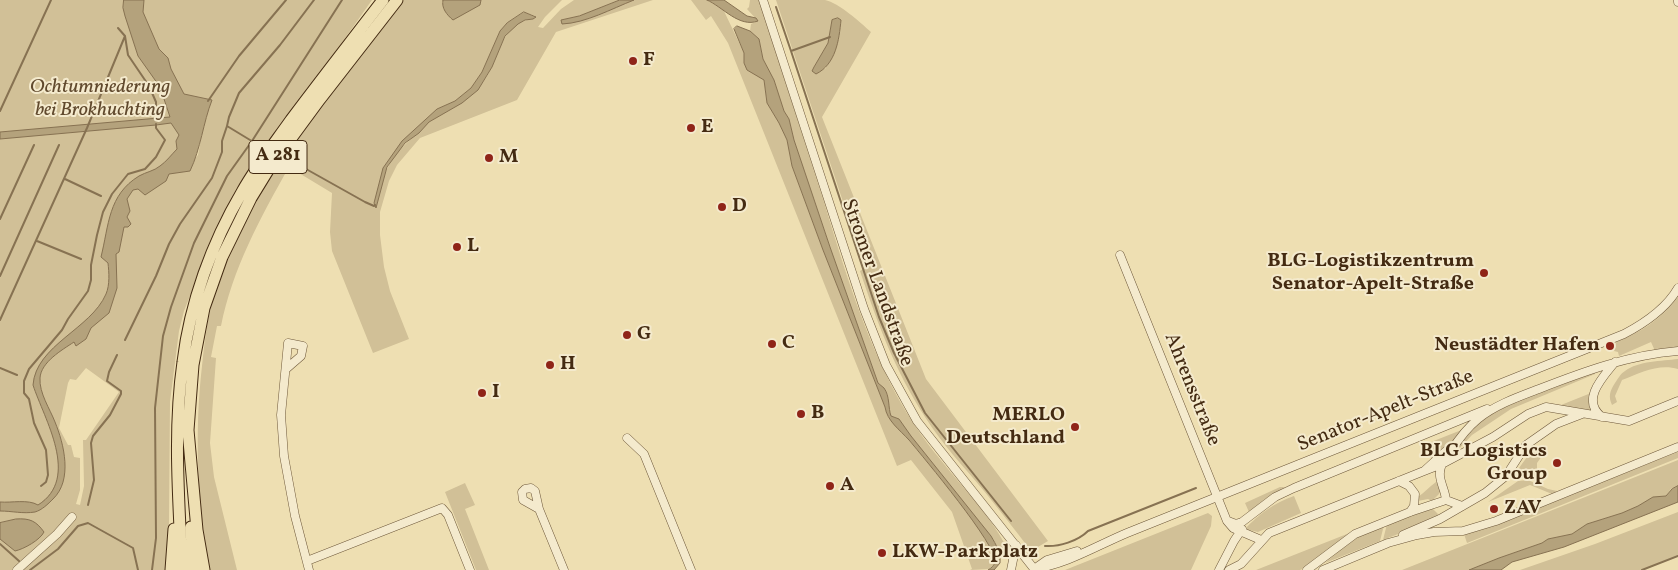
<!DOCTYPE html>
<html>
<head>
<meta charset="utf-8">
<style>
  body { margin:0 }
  canvas { display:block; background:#eedfb2 }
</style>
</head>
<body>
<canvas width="1678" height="570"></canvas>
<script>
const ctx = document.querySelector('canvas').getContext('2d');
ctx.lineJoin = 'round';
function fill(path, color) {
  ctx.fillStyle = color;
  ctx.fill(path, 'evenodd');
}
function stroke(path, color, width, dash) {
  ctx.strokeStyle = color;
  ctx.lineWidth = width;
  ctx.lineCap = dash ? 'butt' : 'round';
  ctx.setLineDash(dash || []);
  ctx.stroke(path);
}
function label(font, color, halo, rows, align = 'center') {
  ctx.font = font + ' Vollkorn,serif';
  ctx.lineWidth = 4;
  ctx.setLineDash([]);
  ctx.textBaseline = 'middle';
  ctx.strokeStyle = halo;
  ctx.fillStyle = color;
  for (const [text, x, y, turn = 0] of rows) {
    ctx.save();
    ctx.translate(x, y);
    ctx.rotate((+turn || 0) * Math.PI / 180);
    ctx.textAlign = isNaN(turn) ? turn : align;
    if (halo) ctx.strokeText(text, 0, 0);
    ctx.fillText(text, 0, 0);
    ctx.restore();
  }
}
fill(new Path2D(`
  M0,0H372L334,54L271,138L236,189L216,230L184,311L179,331L170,402L169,528L166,570H0ZM211,99L205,117L198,155L185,171ZM86,368L119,392L86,440H83L84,486L80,505L76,504L80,490V458L74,457L71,445H68L59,428L68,383L70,379L76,380Z
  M404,0H443L442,3L480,5L481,0H562L545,17L538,27L543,28L561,9L574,0H620L579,16L561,20L571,23L634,0H653L556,32L517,100L420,138L397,165L389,181L380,212V235L384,267L390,291L409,339L373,353L332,251L330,232L332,193L289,167C260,218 232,270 221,326H217L211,357L216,358L210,443L214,477L237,570H208C198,501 194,435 202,366C205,338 208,311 218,284C229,255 242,225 258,198C300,128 354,65 404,0ZM524,12L535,16L533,19C499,22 500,61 483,82C470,98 446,112 429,122C424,125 422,130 418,133C406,143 395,153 388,167C381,179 380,195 376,208L386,164L416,129L437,109L455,101L471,88L482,72L500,31L507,23Z
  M691,0H707L723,9L744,53V63L764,80L767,103L779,123L787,140L792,166L823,250L885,407C887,421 898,427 907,438C923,458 996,542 995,563L989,569L970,570L972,569L952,512L911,460L897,466L728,43L711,16L706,20Z
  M750,0H759C781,67 802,135 824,202C844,268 864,335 897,396C909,418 924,440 940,459C962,487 989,514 1006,546L1000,553L991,536L911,436L899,419L891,416C888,408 890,396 884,388C882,386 880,385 878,383L830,247L794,140L789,119L784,111L774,80L763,59L759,39L750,31L751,24L758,21L747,9L749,7Z
  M776,0C789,0 813,0 825,0C839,3 860,22 871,32L822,117L926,379L1048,541L1031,551C1016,531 1000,511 984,491C964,467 942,444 925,417C895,371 877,322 860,271L865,268ZM832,20H841C839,39 835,53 825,69L814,67L828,43Z
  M1678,297V348L1655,351L1651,342L1619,356L1618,352L1614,351L1616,342C1642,332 1661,319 1678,297Z
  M1678,359V369C1659,363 1640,373 1622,380L1615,396L1617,402L1612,405C1608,396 1610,391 1615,383C1618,379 1620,374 1625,371C1638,361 1662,361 1678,359Z
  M1595,372V374L1511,409L1472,435L1455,453L1453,451L1478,424L1498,410Z
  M1591,393L1594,413L1561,406V405Z
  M1464,429L1447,448L1432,461L1426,444Z
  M1538,449L1542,456L1537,463V473L1543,480H1538L1521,474L1519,468L1527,457Z
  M1678,452V458L1467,543L1464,534L1494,525Z
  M1678,460V486L1671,489L1666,496L1653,497L1638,506L1622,513L1587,524L1572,534L1548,539L1542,543L1499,558L1469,570H1402Z
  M1528,480L1548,489L1557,491L1552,494L1530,485L1488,502L1518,481Z
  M1436,482L1438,483L1441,489L1439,494L1432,501L1428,499L1418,501V497C1425,492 1429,487 1436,482Z
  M465,483L475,505L465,509L489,570H476L445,492Z
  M1280,487H1284L1285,489L1265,499L1249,512L1245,503Z
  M1294,496L1301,513L1258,532L1245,529C1259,514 1274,503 1294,496Z
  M1431,507L1441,517L1383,540L1387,524Z
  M1678,512V556L1643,570H1520L1595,544Z
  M1208,513L1212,516L1211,526L1191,570H1065Z
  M1384,525L1380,541L1325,563L1356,537Z
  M1352,532L1309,566L1300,570H1256Z`), '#d1c097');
const water = new Path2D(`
  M124,0H144L143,12L159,49L168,58L171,69L184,94L212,100C203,123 201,148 190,171L169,174L166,181L145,195L138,189L133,190L127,199L130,211L127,217L131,224L128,227H124L119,252L116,254L117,288L109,313L91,328L86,339L76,346L74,342C62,350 41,362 40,378C39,393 50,409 55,422C64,444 73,480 53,499C48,504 42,510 35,512C23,514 12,511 0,511V502C12,503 28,499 38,505C81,478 44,419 33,385C36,345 91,329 106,294C110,285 109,272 108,263L101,257C109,225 108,195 139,176C146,172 154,171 160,166C166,162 172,154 177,149L176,141L179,135L171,123L156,125L0,139V132L170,117L160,87L138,56L125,16L123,8Z
  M443,0H481L480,5L453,20C447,15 441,8 443,0Z
  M620,0H634C611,9 586,23 562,24L561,20L579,16Z
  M707,0H724L747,16L756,18L758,21C739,28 723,7 707,0Z
  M524,12L536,17L533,19L525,20L518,24L505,36L492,67L478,90L462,103L429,122L419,133L405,143L387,167L376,208L374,203L383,168L402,141L437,109L455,101L471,88L482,72L500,31L507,23Z
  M838,18L841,20C839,40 836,64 816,74L812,71L814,67L828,43L832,20Z
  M737,26L750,31L759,39L763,59L774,80L784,111L789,119L794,140L830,247L878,383C880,385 882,386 884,388C890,396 888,408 891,416L899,419L911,436L991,536C996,545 1001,552 1000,563L994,570H988C991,568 994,566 995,562C998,546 923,457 909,440C900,430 887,421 885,407L823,250L792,166L787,140L779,123L767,103L764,80L747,70L744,63V53L734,29Z
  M1678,486V502L1564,547L1512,562L1501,570H1469L1499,558L1542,543L1548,539L1572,534L1587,524L1622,513L1638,506L1653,497L1666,496L1672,489Z
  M16,519C30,518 36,521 44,532C40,540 24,549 15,551L0,539V523Z`);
fill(water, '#b4a27c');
stroke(water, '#877252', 1);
stroke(new Path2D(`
  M776,7L791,51
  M118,28L125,36L128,55L149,86L156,102V119
  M830,37L791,51L879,317L894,353L925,413L1011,521
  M208,101L239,56L286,0
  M0,111L51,0
  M227,126L255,143
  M290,160L365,202L374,206L375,205
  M65,179L101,196
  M0,219L34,145
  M37,241L81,259
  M0,276L59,145
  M0,320L87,128L125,36
  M125,340L156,276L169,244L180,224L212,178L222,152V141L227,126L229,117L239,93L280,45L314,0
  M0,368L17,375
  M41,486L46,482L48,475L46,450L34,423L29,399L24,393V381L29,369L62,330L68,319L88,291L91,280V265L97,235L103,212L112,194L128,174L145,169L156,157L165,140L156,128V124
  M88,505L94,480L91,443L93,436L110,415L121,394V391L107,381L109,372L117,355
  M0,544L19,561
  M1045,546C1059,547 1078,541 1088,531L1196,488
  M30,570L58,549L78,526L88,523L133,548L138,570
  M152,570L156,538L155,408L163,336L171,307L194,243L227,176L252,141L342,0
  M1642,570L1678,556`), '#877252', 2);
const minor = new Path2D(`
  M763,0L864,309L886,365L917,421L1035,570
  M1678,0V2
  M1120,255L1227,521L1233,528L1261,540
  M286,369L301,356L303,346L288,343L281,415L284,456L295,516L309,570
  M1602,417C1580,400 1603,377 1615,362
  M627,438L644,454L691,570
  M1424,471L1442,464L1493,437L1528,414L1546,407L1629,421L1678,401
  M1399,481L1409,486L1415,494L1414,506L1410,512
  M1446,500C1445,488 1437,479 1441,467C1442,461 1447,456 1451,451C1458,440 1467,428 1478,419C1495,405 1518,397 1539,389C1585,371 1629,355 1678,351
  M539,509L523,500L522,492L525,489L531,488L535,491L539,509L564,570
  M1228,521L1236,524L1242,522L1275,497L1294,488L1487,409
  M1403,535L1440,519L1485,493L1506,476L1526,445L1556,424L1582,414
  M307,561L442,508L448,515L470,570
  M1037,567L1047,560L1077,551
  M1034,569C1067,564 1096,546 1127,533L1624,334C1645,323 1666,309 1678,288
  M17,570L57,534L72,517
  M1011,570L1016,545
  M1219,570L1234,541L1242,529
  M1229,570L1241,564L1269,533L1424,471L1446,451
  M1307,570L1355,534L1410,512L1446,500L1462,506
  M1323,570L1388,543L1417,535L1434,532L1463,531L1496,521L1678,447`);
const highway = new Path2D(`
  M191,527L193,570
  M171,570L174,529
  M182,570C179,501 173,431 183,362C190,303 212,243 242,192C256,167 274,144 291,120C321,80 352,40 383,0
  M204,570L197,530L188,430L193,365L204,308L222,257L251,198L270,167L320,99L397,0`);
stroke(minor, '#6e583a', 9);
stroke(highway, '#442b12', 13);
stroke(minor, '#f4eacd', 8);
stroke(highway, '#eedfb2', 11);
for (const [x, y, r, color] of [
  [633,61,5,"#8f2418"],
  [691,128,5,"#8f2418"],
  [489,158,5,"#8f2418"],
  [722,207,5,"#8f2418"],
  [457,247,5,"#8f2418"],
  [1484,273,5,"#8f2418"],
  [627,335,5,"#8f2418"],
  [772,344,5,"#8f2418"],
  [1610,346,5,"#8f2418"],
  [550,365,5,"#8f2418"],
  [482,393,5,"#8f2418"],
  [801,414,5,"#8f2418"],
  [1075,427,5,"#8f2418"],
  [1557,463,5,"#8f2418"],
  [830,486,5,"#8f2418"],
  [1494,509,5,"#8f2418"],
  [882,553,5,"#8f2418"]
]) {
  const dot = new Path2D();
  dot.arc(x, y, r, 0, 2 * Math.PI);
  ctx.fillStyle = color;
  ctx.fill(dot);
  stroke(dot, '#f4eacd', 2);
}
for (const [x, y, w] of [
  [278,157,58]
]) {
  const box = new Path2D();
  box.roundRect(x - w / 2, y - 16.5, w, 33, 4);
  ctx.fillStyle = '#f4eacd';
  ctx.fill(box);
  stroke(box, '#442b12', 1);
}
label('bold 19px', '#442b12', null, [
  ["A 281",278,157]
]);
label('bold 20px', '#442b12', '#f4eacd', [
  ["F",643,61],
  ["E",701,128],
  ["M",499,158],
  ["D",732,207],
  ["L",467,247],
  ["BLG-Logistikzentrum",1474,262,"right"],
  ["Senator-Apelt-Straße",1474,285,"right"],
  ["G",637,335],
  ["C",782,344],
  ["Neustädter Hafen",1600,346,"right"],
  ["H",560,365],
  ["I",492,393],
  ["B",811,414],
  ["MERLO",1065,416,"right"],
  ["Deutschland",1065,439,"right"],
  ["BLG Logistics",1547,452,"right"],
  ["Group",1547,475,"right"],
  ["A",840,486],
  ["ZAV",1504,509],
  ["LKW-Parkplatz",892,553]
], 'left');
label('italic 20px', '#60492d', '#f4eacd', [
  ["Ochtumniederung",100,88],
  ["bei Brokhuchting",100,111]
]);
label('20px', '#442b12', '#f4eacd', [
  ["Stromer Landstraße",876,283,70],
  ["Ahrensstraße",1191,390,68],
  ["Senator-Apelt-Straße",1386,412,-22]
]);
</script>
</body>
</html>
